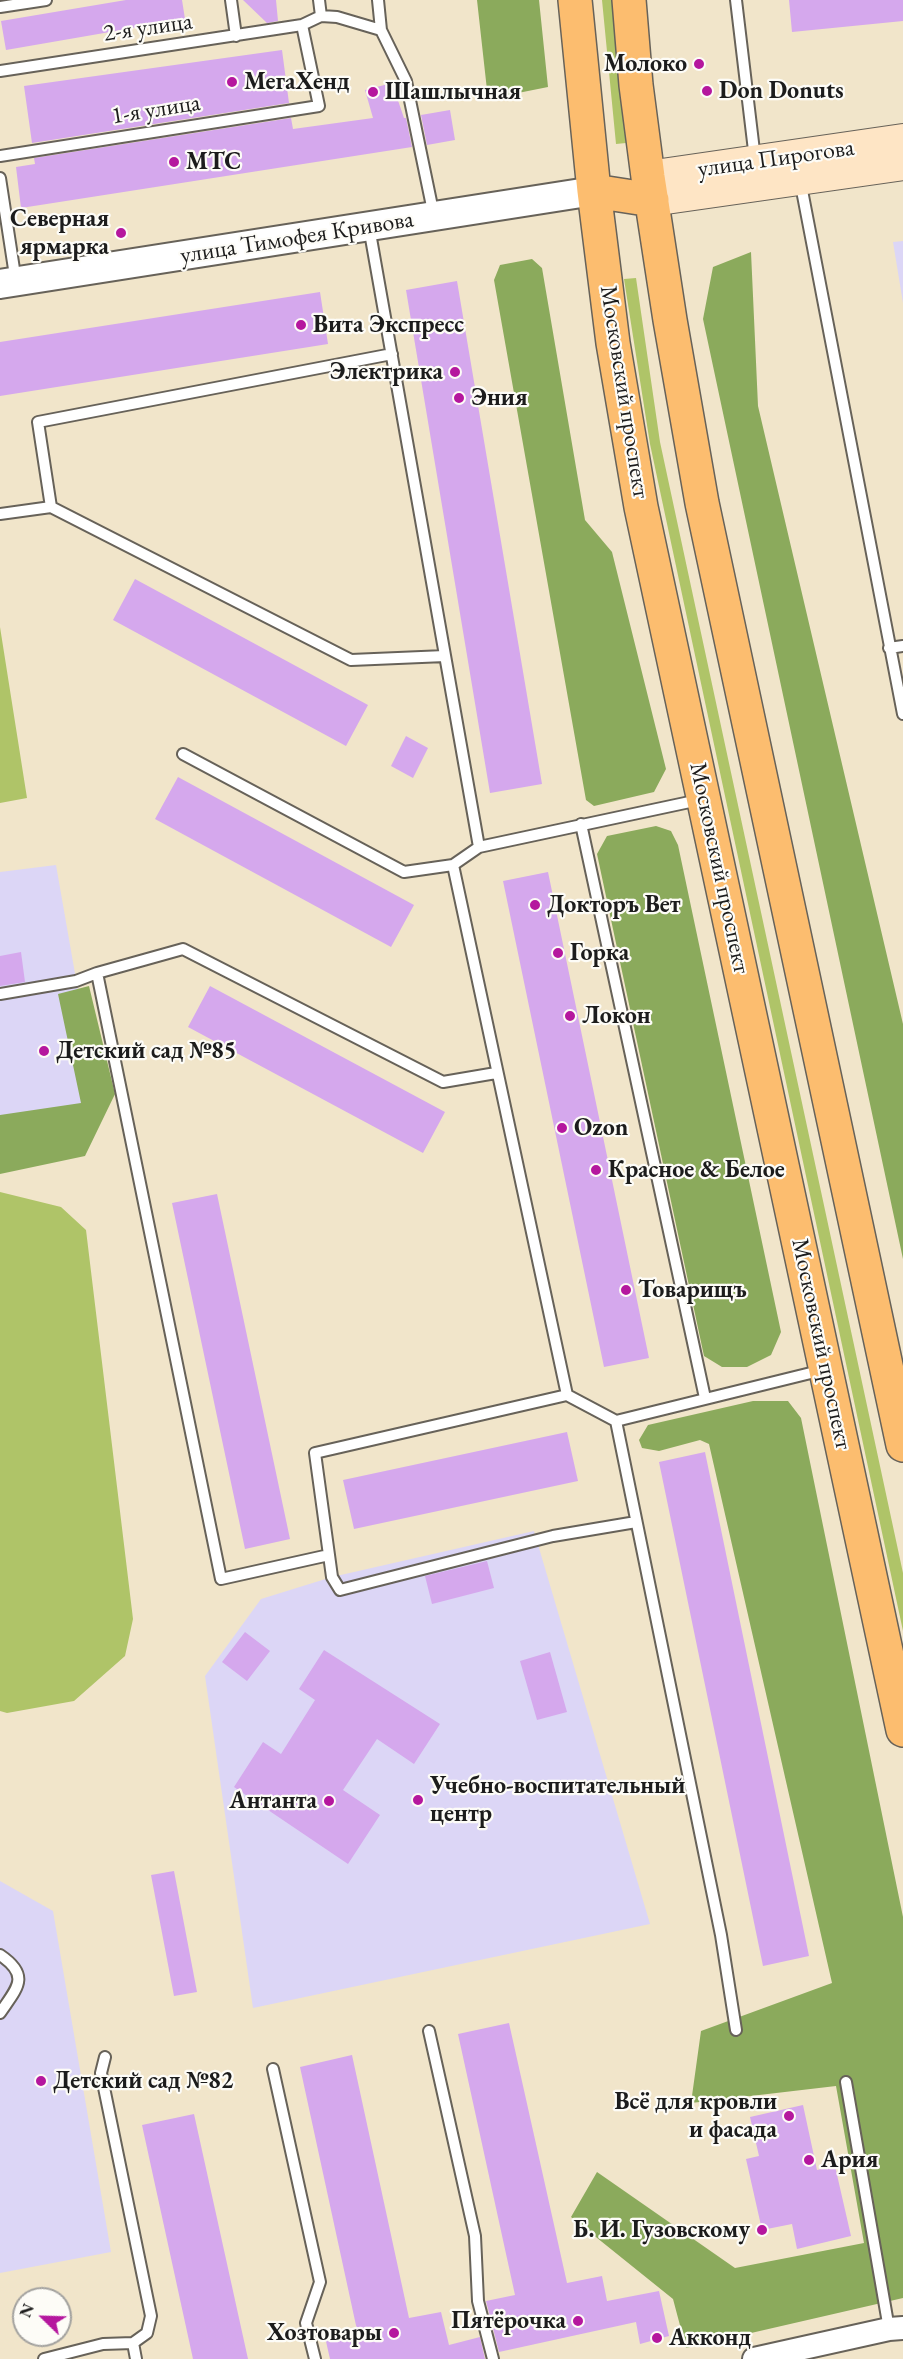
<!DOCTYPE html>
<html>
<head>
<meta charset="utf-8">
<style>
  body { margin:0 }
  #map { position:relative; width:903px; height:2359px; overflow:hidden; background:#f1e5ca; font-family:"EB Garamond",serif }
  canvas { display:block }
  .north { position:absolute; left:12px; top:2287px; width:60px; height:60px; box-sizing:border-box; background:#fdfcf7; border:2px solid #a3a29f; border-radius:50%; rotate:293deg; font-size:16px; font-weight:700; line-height:24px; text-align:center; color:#1c1c1c }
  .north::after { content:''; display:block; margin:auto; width:21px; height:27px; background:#b5179e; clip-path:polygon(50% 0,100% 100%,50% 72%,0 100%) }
</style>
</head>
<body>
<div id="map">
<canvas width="903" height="2359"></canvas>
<div class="north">N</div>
</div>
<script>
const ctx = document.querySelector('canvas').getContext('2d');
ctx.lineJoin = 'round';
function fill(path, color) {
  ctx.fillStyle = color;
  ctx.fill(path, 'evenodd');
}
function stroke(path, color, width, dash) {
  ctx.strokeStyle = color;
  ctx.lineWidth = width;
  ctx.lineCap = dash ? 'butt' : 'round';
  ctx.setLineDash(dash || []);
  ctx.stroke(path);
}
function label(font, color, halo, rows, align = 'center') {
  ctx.font = font + ' "EB Garamond",serif';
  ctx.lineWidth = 4.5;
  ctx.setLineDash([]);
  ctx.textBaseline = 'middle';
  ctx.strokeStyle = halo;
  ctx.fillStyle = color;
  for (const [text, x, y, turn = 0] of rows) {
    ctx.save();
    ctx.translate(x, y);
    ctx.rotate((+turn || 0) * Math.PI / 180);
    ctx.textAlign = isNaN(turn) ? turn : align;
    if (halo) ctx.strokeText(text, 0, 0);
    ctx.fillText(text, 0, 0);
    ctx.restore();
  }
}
fill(new Path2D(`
  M903,241V303L893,242Z
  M56,865L101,1122L0,1140V872Z
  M534,1531L650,1924L253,2008L205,1676L261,1599L332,1577Z
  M0,1881L53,1911L111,2252L0,2273Z`), '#dcd6f6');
fill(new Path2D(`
  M602,0H612L626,143L616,144Z
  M636,278L660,442L903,1573V1631L650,444L624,279Z
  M0,627L27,798L0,803Z
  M0,1192L61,1207L86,1230L133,1619L125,1656L74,1701L7,1713L0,1711Z`), '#afc468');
fill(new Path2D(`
  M477,0H539L548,87L488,99Z
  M751,252L758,406L903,1024V1259L703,319L713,267Z
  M532,259L542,268L585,520L612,552L666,769L654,792L594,806L586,800L494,280L500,265Z
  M656,826L671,831L678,845L781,1332L771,1355L747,1367H722L704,1356L597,854L607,836Z
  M89,986L115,1094L85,1156L0,1174V1115L81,1103L58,994Z
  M753,1401H788L801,1418L903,1917V2298L686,2348L673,2299L571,2217L597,2172L735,2268L864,2243L836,2086L691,2103L701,2031L832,1983L709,1444L700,1440L659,1451L642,1448L639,1440L648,1425Z`), '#8baa5c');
fill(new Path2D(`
  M126,0H182L185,19L6,50L1,21Z
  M243,0H276L278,21L267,23Z
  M789,0H903V21L792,32Z
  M282,50L289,103L32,143L24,86Z
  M392,83L404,118H406L412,147L21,208L16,167L35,164L34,158L291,118L293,129L373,118L365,90Z
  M450,110L455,140L427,145L421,115Z
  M457,281L542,784L490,793L406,290Z
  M320,292L328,344L0,396V342Z
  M135,579L368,705L346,746L113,620Z
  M406,736L428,748L413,778L391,766Z
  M178,777L414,905L391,947L155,819Z
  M548,872L649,1358L604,1367L503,881Z
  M21,952L25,982L0,986V956Z
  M210,986L445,1112L423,1153L188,1027Z
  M217,1194L290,1539L245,1549L172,1203Z
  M567,1432L578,1481L354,1529L343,1480Z
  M705,1452L809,1956L763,1966L659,1462Z
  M487,1561L494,1588L432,1604L425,1576Z
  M245,1632L270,1651L247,1681L222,1662Z
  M324,1650L440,1724L414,1764L377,1739L343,1790L380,1815L348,1864L234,1787L263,1742L281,1754L315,1700L299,1689Z
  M550,1652L567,1712L537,1720L520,1661Z
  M174,1871L197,1992L174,1996L151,1875Z
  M509,2023L567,2283L602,2276L607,2301L659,2291L669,2336L640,2344L636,2322L499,2352L486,2301L515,2295L458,2034Z
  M352,2055L409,2318L441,2312L449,2345L480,2337L485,2359H330L325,2337L357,2330L300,2067Z
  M803,2105L817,2170L835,2166L851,2236L797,2249L792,2224L762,2230L746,2159L759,2156L750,2117Z
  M194,2114L248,2359H193L142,2125Z`), '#d5a8ed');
const service = new Path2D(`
  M231,0L236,36
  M378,0L381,30L406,81L434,216
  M736,0L755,159
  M0,7L46,0
  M321,16L337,17L381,30
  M0,71L302,25L321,16L319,0
  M0,156L319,106L302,25
  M0,178L16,282
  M800,180L903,714
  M369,227L479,847
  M51,507L38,422L392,354
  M0,514L51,507L351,660L445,656
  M889,648L903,646
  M183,754L404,872L453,865
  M699,800L479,847L453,865L567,1395L616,1421L823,1370
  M581,824L705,1398
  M0,994L76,981L97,973
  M496,1073L443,1082L183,949L97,973L221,1579L329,1555L315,1453L567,1395
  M616,1421L721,1935L736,2030
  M329,1555L332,1577L340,1590L553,1536L636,1522
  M0,1955C31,1976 17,1988 0,2013
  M429,2031L475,2236L478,2301L493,2359
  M105,2057L101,2073L151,2316L147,2333L133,2343
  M273,2069L320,2282L306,2323L315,2359
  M846,2082L889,2329
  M44,2359L103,2344L133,2343L136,2359`);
const minor = new Path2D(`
  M754,2359L889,2329L903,2328`);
const tertiary = new Path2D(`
  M0,284L594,191`);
const secondary = new Path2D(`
  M648,177L903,140
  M652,200L903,164`);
const primary = new Path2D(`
  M575,0L594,191L613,343L641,507L903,1730
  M629,0L636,85L648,177L670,320L702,503L903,1445
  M594,191L652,200`);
stroke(service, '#676259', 14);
stroke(minor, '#676259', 26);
stroke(tertiary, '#676259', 32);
stroke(secondary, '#676259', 34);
stroke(primary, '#676259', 36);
stroke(service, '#fff', 10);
stroke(minor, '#fff', 22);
stroke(tertiary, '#fff', 28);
stroke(secondary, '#fee5c5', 32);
stroke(primary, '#fcbd6f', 33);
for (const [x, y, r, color] of [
  [699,64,6,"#b5179e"],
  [232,82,6,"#b5179e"],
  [707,91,6,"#b5179e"],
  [373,92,6,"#b5179e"],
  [174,162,6,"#b5179e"],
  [121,233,6,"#b5179e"],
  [301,325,6,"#b5179e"],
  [455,372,6,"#b5179e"],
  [459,398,6,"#b5179e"],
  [535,905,6,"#b5179e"],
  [558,953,6,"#b5179e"],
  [570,1016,6,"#b5179e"],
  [44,1051,6,"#b5179e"],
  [562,1128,6,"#b5179e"],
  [596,1170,6,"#b5179e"],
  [626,1290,6,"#b5179e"],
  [418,1800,6,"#b5179e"],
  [329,1801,6,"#b5179e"],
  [41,2081,6,"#b5179e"],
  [789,2116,6,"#b5179e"],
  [809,2160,6,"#b5179e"],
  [762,2230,6,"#b5179e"],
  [578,2321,6,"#b5179e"],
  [394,2333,6,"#b5179e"],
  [657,2338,6,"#b5179e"]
]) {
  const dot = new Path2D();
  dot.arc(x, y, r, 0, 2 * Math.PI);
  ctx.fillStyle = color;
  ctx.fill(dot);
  stroke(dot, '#fdfcf7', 2);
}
label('24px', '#1c1c1c', '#fdfcf7', [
  ["2-я улица",148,28,-8],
  ["1-я улица",156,110,-9],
  ["улица Пирогова",776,159,-8],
  ["улица Тимофея Кривова",297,238,-9],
  ["Московский проспект",624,392,81],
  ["Московский проспект",719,868,78],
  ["Московский проспект",821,1344,78]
]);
label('bold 24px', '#1c1c1c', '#fdfcf7', [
  ["Молоко",687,64,"right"],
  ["МегаХенд",244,82],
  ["Don Donuts",719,91],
  ["Шашлычная",385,92],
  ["МТС",186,162],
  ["Северная",109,219,"right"],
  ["ярмарка",109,247,"right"],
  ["Вита Экспресс",313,325],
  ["Электрика",443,372,"right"],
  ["Эния",471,398],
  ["Докторъ Вет",547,905],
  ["Горка",570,953],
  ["Локон",582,1016],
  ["Детский сад №85",56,1051],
  ["Ozon",574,1128],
  ["Красное & Белое",608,1170],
  ["Товарищъ",638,1290],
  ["Учебно-воспитательный",430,1786],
  ["центр",430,1814],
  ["Антанта",317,1801,"right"],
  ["Детский сад №82",53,2081],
  ["Всё для кровли",777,2102,"right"],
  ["и фасада",777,2130,"right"],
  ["Ария",821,2160],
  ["Б. И. Гузовскому",750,2230,"right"],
  ["Пятёрочка",566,2321,"right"],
  ["Хозтовары",382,2333,"right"],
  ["Акконд",669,2338]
], 'left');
</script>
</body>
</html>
